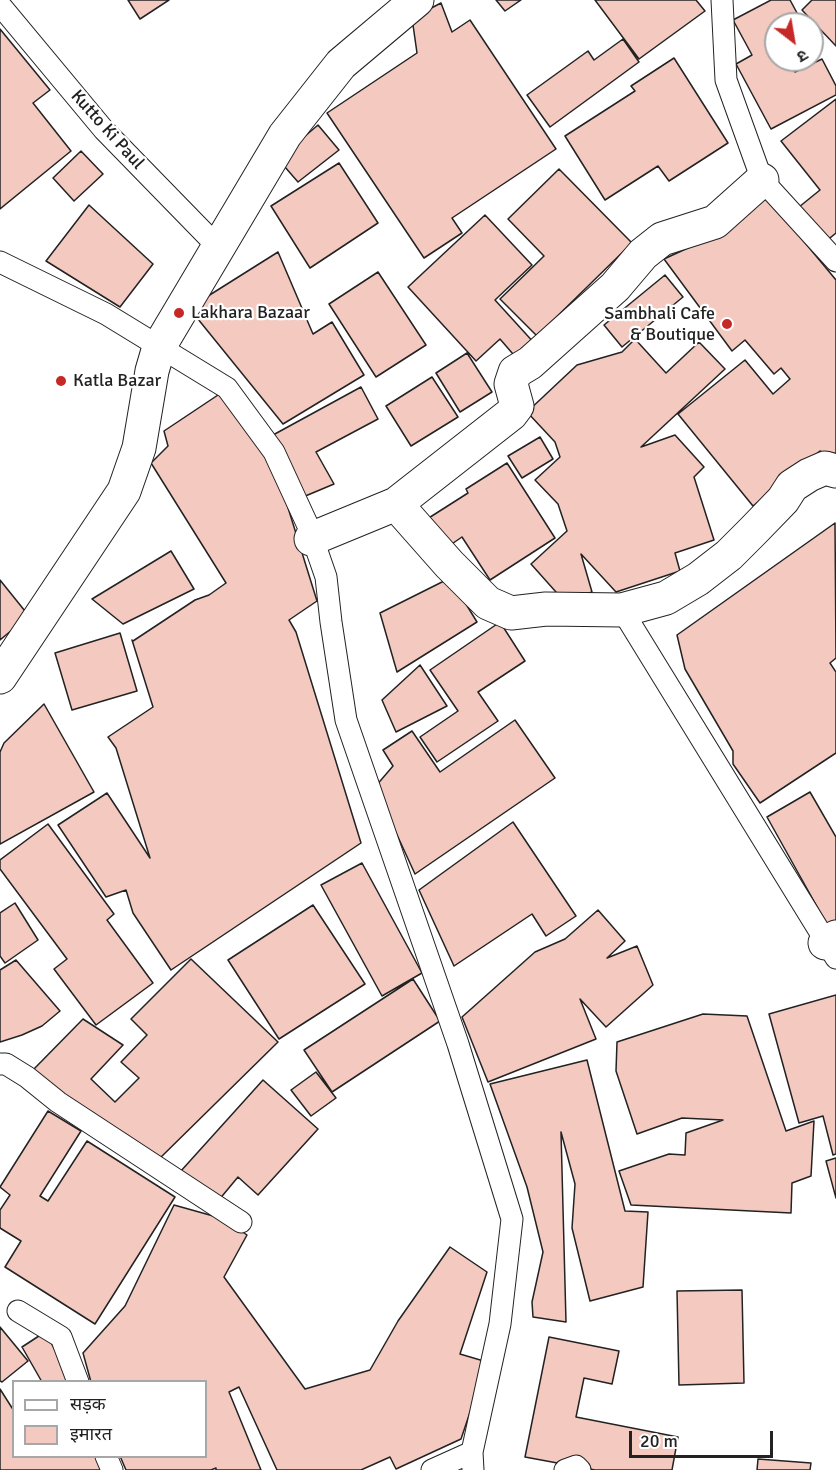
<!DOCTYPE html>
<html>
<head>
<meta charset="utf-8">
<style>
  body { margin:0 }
  #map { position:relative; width:836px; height:1470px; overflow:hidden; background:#fff; font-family:Signika,"Noto Sans Devanagari",sans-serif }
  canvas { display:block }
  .legend { position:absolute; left:12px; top:1380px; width:195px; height:78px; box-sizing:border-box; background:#fff; border:2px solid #a7a7a7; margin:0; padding:8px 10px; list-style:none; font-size:18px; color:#222 }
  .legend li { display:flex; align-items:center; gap:12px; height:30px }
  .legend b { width:30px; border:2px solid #a7a7a7 }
  .north { position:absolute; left:764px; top:12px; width:60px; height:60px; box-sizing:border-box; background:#fff; border:2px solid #a7a7a7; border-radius:50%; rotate:149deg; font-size:16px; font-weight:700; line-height:24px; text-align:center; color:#222 }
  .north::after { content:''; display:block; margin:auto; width:21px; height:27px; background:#c62828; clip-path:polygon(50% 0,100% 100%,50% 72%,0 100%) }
  .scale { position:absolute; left:629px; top:1431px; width:144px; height:27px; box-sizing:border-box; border:3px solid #222; border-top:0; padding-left:8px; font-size:18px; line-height:21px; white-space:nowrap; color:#222; -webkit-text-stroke:4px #fff; paint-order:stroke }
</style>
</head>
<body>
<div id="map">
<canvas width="836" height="1470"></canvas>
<ul class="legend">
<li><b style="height:8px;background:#fff"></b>सड़क</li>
<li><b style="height:16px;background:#f3c9c0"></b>इमारत</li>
</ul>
<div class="north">उ</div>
<div class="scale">20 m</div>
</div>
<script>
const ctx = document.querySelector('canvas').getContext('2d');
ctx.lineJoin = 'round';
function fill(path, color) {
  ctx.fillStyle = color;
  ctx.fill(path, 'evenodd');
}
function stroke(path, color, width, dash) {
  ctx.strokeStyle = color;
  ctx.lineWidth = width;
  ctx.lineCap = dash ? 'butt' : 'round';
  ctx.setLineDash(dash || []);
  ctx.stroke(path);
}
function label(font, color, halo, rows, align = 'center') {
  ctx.font = font + ' Signika,sans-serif';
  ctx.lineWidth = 4.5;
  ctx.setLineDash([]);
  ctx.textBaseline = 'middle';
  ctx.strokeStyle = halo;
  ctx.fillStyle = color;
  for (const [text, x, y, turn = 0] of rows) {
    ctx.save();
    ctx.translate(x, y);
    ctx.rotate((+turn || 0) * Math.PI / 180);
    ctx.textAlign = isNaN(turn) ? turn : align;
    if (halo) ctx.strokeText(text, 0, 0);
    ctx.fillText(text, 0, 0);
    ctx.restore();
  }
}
const building = new Path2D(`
  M128,0H169L140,19Z
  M496,0H521L505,11Z
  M595,0H696L705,11L639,59Z
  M771,0H790L803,24H776V60H789L795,72L822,59L836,86V95L771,129L736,64L752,55L733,20Z
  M812,0H836V46L802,10Z
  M441,3L452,32L470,20L556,149L452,218L462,233L424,258L327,113L417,53L412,18Z
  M0,29L50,90L33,103L71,151L0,209Z
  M623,39L639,62L550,127L527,95L588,51L594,60Z
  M674,58L728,143L669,181L658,166L605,200L565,136L635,91L631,86Z
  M836,99V233L825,242L799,207L820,190L781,141Z
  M318,125L339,150L298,182L278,159Z
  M81,151L103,174L74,201L53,178Z
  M339,163L378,223L310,268L271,206Z
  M559,169L632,243L537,336L500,299L544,256L508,219Z
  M767,197L836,280V460L820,451L753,506L678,414L745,360L773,394L790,379L781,368L774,374L745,340L732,351L664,259L729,229Z
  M89,205L153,264L120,307L46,261Z
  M485,215L532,265L495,300L536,345L519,361L500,339L476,361L408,287Z
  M278,252L313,334L332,322L364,375L283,424L189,308Z
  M378,272L426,345L376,377L329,304Z
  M665,275L683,297L622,347L604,325Z
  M635,339L666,373L699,342L725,369L641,447L675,435L704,467L694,477L714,540L675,553L680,571L616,592L581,554L592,592L564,601L531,564L567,531L558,504L535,480L560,457L555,442L527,412L577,365L622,352Z
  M467,353L492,392L460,412L436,373Z
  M432,377L458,417L411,446L386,406Z
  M361,387L378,419L316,452L334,484L303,497L273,435Z
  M224,391L276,469L317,601L289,620L296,632L361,843L171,970L133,913L126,890L106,897L58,825L107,793L150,858L116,748L108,737L153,707L132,640L133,641L195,600L209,595L226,583L151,463L168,446L164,431Z
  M540,437L553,459L522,478L508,456Z
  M507,463L555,538L490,580L462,537L443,550L424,521L468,493L466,489Z
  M835,523L836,658L830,663L836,672V753L760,803L733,764V751L685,669L677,635Z
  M171,551L194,589L123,624L92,599Z
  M450,578L477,622L397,672L380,613Z
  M0,580L29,616L0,640Z
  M500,622L525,661L478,692L498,721L437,762L420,737L458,711L430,670Z
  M120,633L137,691L72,710L55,653Z
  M420,665L447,706L396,732L382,700Z
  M44,704L94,792L0,844V752L4,743Z
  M515,720L555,778L415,874L375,787L393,766L383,750L412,731L440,772Z
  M810,792L836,837V927L830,930L767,817Z
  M513,822L576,916L546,936L532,914L454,966L419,890Z
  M48,824L114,914L107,920L153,983L96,1025L54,969L67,959L0,869V860Z
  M362,863L422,973L382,996L321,885Z
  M15,903L38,940L5,963L0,956V913Z
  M313,905L365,984L279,1039L228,960Z
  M598,910L625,941L607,958L637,946L653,985L606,1027L580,999L596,1039L488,1082L462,1017L535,952L565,939Z
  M191,959L278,1042L157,1161L32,1071L83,1019L123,1045L91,1079L115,1102L139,1078L121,1062L147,1035L131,1019Z
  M16,960L60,1011L42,1026L22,1035L0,1042V970Z
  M413,979L440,1021L332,1092L304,1050Z
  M836,995V1154L833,1155L823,1116L799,1123L769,1014Z
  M703,1014L747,1016L786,1131L814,1121L811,1176L792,1183L791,1213L631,1205L619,1171L669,1154L685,1155L686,1133L723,1120L682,1118L637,1134L616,1071L617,1042Z
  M587,1060L625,1211L648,1212L643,1287L590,1301L572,1228L575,1184L561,1132L566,1322L533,1317L532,1302L543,1252L527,1187L490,1084Z
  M316,1072L336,1098L311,1116L291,1090Z
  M263,1080L318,1129L258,1195L238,1177L218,1201L180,1172Z
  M48,1111L81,1131L40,1196L48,1201L87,1141L175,1197L95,1324L5,1267L21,1241L0,1228V1210L10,1195L0,1187Z
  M836,1158V1198L826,1161Z
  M174,1205L224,1219L247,1235L224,1277L305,1389L370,1370L398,1321L450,1247L487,1272L460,1354L487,1362L461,1439L396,1469L390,1457L361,1470H277L239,1387L229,1392L261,1470H216V1468L211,1470H126L120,1456H206V1382H91L83,1353L125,1306Z
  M742,1290L744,1383L679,1385L677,1291Z
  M0,1327L28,1361L2,1382L0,1381Z
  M45,1332L73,1382H42L22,1347Z
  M549,1337L619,1351L612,1384L584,1378L576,1417L678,1437L672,1470H595L525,1457Z
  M0,1389L14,1411V1456H101L105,1470H0Z
  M758,1459L811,1463L810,1470H757Z`);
fill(building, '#f3c9c0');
stroke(building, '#222', 1.5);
const lane = new Path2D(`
  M722,0L726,80L762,180L836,261
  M0,5L104,130L219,248
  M0,262L106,314L227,388L274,452L309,528L326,577L331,622L346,720L458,1044L512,1219L500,1324L472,1452L473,1470
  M622,610L836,958
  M0,1064H6L27,1077L58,1102L241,1222
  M18,1311L61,1337L78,1382
  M106,1456L112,1470
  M432,1470L472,1452
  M565,1470L576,1466L580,1470`);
const street = new Path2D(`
  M396,504L449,564L488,603L511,613L546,609L622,610L666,598L698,579L729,555L753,531L783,500L792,486L809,475L825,468L836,471
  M311,539L396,504L511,414L517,406L511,384L515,372L530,363L615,287L643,254L662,239L715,222L762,180
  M0,677L124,491L139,448L152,371L159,347L285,135L341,64L417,0
  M825,943L836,937`);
stroke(lane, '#222', 23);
stroke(street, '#222', 35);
stroke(lane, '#fff', 21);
stroke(street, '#fff', 33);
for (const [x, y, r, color] of [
  [179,313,6,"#c62828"],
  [727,324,6,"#c62828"],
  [61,381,6,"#c62828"]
]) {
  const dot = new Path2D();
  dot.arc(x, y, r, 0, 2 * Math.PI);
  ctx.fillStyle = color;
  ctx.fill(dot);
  stroke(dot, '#fff', 2);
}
label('18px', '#222', '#fff', [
  ["Kutto Ki Paul",107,130,48]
]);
label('18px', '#222', '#fff', [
  ["Lakhara Bazaar",191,313],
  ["Sambhali Cafe",715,314,"right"],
  ["& Boutique",715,335,"right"],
  ["Katla Bazar",73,381]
], 'left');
</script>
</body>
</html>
